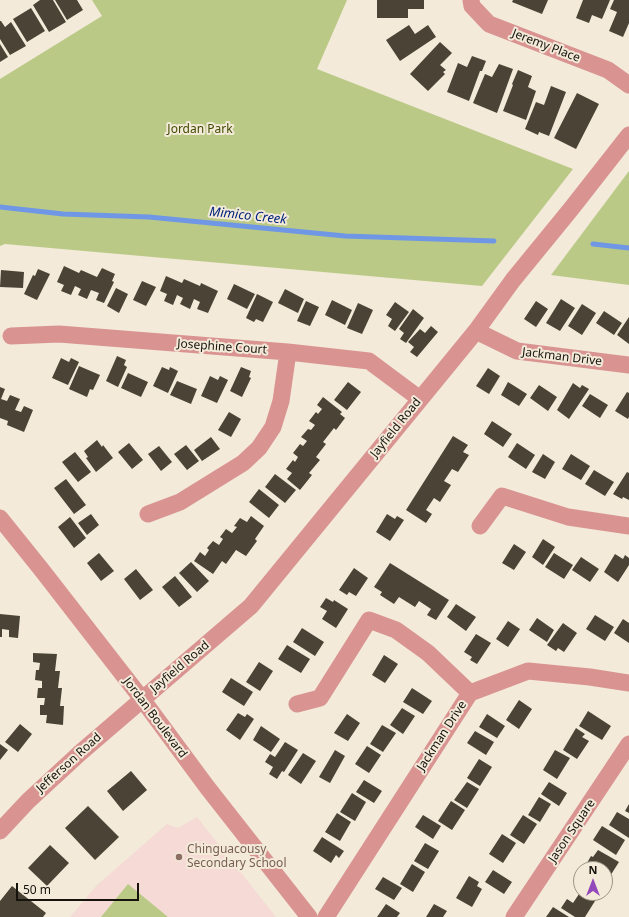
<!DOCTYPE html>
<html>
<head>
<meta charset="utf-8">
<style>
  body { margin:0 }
  #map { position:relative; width:629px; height:917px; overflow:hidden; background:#f3ead9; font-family:"Noto Sans",sans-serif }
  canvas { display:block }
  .north { position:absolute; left:573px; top:861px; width:40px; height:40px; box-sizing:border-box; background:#f3ead9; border:1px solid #9b9487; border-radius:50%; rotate:0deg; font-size:11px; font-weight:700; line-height:16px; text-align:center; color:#16130d }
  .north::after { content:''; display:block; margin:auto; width:14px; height:18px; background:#9449bb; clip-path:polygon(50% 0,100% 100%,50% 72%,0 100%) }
  .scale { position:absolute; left:16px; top:883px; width:123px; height:18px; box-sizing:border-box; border:2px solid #16130d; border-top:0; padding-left:5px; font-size:12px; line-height:14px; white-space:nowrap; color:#16130d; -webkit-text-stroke:3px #f3ead9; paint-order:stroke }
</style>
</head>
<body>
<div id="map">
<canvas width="629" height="917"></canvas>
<div class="north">N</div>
<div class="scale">50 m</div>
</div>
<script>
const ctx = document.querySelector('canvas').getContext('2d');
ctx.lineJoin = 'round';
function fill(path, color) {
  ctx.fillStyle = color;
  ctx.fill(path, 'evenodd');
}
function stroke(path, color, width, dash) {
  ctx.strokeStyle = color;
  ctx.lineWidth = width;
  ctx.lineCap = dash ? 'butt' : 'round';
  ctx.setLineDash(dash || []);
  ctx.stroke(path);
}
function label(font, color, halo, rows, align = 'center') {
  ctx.font = font + ' "Noto Sans",sans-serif';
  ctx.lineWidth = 4;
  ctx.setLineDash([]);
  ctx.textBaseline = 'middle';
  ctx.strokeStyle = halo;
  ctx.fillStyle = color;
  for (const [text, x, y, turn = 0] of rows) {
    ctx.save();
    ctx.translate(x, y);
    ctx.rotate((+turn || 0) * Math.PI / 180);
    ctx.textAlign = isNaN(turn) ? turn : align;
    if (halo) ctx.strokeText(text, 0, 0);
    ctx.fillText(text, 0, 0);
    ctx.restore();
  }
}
fill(new Path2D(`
  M197,817L276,917H70L97,885L167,824L178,828Z`), '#f5dad5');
fill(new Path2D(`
  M92,0H347L317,69L573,169L482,286L5,244L0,246V79L102,16Z
  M629,171V285L551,275Z
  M128,884L168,917H101Z`), '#bac986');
stroke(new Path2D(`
  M0,207L63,214L149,217L345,236L494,241
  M593,244L629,248`), '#6f97e5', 5);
fill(new Path2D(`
  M40,0H53L66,22L49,32L33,5Z
  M55,0H77L83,10L67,20Z
  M377,0H424V9H408V18H377Z
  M513,0H548L542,14L512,2Z
  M583,0H610L602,19L592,15L589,23L576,18Z
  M614,0H629V23L623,37L609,31L617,12L610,9Z
  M31,8L45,31L27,42L13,19Z
  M0,21H1L5,27L11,22L26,46L10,55L0,39Z
  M409,25L415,34L428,25L436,37L400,61L386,40Z
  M440,42L452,53L440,65L446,70L443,72L445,74L428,91L410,74Z
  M0,44L8,57L0,62Z
  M472,56L486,61L482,71H480L469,101L447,92L458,63L467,67Z
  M499,64L513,69L497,113L473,103L485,74L492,77Z
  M518,70L532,76L528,87L536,91L526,120L503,111L513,85L512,84Z
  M551,86L566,92L549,136L539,132L538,135L525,129L536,102L544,105Z
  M577,93L599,104L576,149L554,138Z
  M64,266L79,273L81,270L97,277L102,268L115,274L112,281L114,282L104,303L96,300L99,293L91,290L87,299L78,295L81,289L75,286L71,295L61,291L64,285L57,282Z
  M38,269L50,274L37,300L24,294L33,275L35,276Z
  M1,270L24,272L23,288L0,287Z
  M166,276L182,283L184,279L200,286L201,283L218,291L208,313L197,309L200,302L194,299L190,309L180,304L183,298L177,295L173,305L164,301L167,294L160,291Z
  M142,281L156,287L146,306L133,300Z
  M234,284L255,294L247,309L227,299Z
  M116,288L128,294L119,313L107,306Z
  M285,289L304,299L298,313L278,303Z
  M257,294L273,302L263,322L256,319L254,322L246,318Z
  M561,299L575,308L560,331L546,323Z
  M332,300L352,310L345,325L325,315Z
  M306,301L319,307L310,326L297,321Z
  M536,301L548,309L536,327L524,319Z
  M395,302L409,312L395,331L388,326L392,319L386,315Z
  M358,303L373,310L362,334L347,328Z
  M582,304L596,313L582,335L568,326Z
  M413,309L424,318L406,343L400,339L404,333L399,329Z
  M604,311L622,323L614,335L596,323Z
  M629,317V344L617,335Z
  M431,326L438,332L417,357L410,352L414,347L408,342L420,329L425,333Z
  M117,356L126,360L124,365L127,367L118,387L106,381Z
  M61,358L69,362L71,358L79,362L68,385L52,378Z
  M79,366L100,375L93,390L90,389L87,397L69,389Z
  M162,367L169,370L170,367L178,371L168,393L153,386Z
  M241,367L251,371L249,377L251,378L242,397L230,391Z
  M488,368L500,376L489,394L476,386Z
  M128,373L148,382L141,397L121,388Z
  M210,376L218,380L220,376L228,380L217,403L201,396Z
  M177,381L197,389L191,404L170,395Z
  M348,382L361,392L347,410L334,400Z
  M508,382L527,394L519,406L501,395Z
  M573,383L580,388L582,385L589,389L569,419L557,410Z
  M539,385L557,397L548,411L530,398Z
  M0,387L5,389L1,399L7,401L10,395L20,399L15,410L21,412L24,406L33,410L24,432L7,425L8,421L0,418Z
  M627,392L629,393V417L628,419L615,411Z
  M590,394L608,405L600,418L582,406Z
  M323,397L342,412L340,414L345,418L336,430L334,428L323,442L326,444L316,457L320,460L309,473L312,475L300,490L287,479L292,473L286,469L293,460L295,462L298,457L293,453L300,444L303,446L307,441L301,437L308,429L311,430L315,425L309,421L316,412L318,414L322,409L317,405Z
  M229,412L241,419L231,437L218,430Z
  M492,421L512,434L503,447L484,434Z
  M453,436L468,445L463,452L469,455L458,472L452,469L444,481L451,485L440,502L434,498L426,510L432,514L426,523L406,510Z
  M211,437L220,449L202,461L194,450Z
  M97,440L102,447L103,445L113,458L96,472L86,458L88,457L84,451Z
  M129,443L143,460L132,469L118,452Z
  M517,443L535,455L526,469L508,457Z
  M186,445L199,461L187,470L174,454Z
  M159,446L172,462L161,471L148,454Z
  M75,452L91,472L78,482L62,462Z
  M543,454L555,462L545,479L532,472Z
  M571,454L590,466L581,480L562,469Z
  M594,470L614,482L605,496L585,484Z
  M627,472L629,473V500L623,497L622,499L613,494Z
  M275,474L296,490L285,503L265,487Z
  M66,479L86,505L74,514L54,488Z
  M259,489L279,505L269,518L249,502Z
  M91,514L99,525L87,535L78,523Z
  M387,514L395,519L397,516L404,520L390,541L376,532Z
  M251,516L264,526L255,539L257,541L246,556L236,550L226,564L222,561L213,574L194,561L200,552L205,556L209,550L207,548L213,541L219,545L223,539L220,537L226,529L232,533L237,527L234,526L240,518L247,522Z
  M70,517L86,538L74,548L58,527Z
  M543,539L555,547L543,565L532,557Z
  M514,544L526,552L514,570L502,563Z
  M99,553L114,571L101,581L87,563Z
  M554,553L573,565L564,579L545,567Z
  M615,554L623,559L625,555L629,558V565L618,582L604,572Z
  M581,557L599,569L590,582L572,570Z
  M191,562L209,581L197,592L179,573Z
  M390,563L449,600L436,620L427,615L431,609L419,601L415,607L399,597L394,604L380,595L382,592L374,587Z
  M354,568L368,578L356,596L349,592L347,595L339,590Z
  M136,569L153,590L140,600L124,579Z
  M175,576L192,597L179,607L162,587Z
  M326,598L333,602L334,600L348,609L336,628L322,619L327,611L320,607Z
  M456,604L476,617L466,631L447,617Z
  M0,614L20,616L18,638L9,637V630L2,629V637H0Z
  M595,615L614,627L605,641L586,629Z
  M537,618L554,630L547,642L529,630Z
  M623,619L629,623V643L614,633Z
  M508,621L520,629L508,647L496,639Z
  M563,623L577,633L564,652L558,648L556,651L547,645Z
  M302,628L324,642L315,656L293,642Z
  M476,634L491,643L477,664L470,660L472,657L464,652Z
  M287,645L310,659L301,673L278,659Z
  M33,653L57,654L55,671H60L58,688H62L60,706H64L63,725L46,723L47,715H40V705H44L45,698H37L38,688H42V681L35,680L36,670H39L40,663L33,662Z
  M384,655L398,664L385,683L372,675Z
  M259,662L273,671L260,691L246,682Z
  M231,678L253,692L244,706L222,692Z
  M412,688L432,701L423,714L403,702Z
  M519,700L532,709L519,729L506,720Z
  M402,708L415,716L403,734L390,725Z
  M588,711L611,726L602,740L579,726Z
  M238,713L245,717L247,714L254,719L240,740L226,730Z
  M347,714L360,723L348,741L334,733Z
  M487,714L505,726L497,738L479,727Z
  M20,724L32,734L18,752L5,742Z
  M382,725L396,733L383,752L370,744Z
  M261,726L280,739L271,752L253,740Z
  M576,728L585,734L582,737L589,741L577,759L563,750Z
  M475,731L494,742L486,755L467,743Z
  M285,742L298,750L284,772L282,771L277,779L269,774L273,767L265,762L270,754L275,757Z
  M0,744L8,750L0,760Z
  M367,746L381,755L369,773L355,764Z
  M335,750L345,756L330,783L319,777Z
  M555,750L570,758L557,779L543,770Z
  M303,753L316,761L301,784L288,775Z
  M479,759L492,767L480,786L467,778Z
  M131,771L147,790L123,811L107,791Z
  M364,780L382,791L374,803L356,792Z
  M467,782L479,789L467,808L454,800Z
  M549,782L567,793L559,806L541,794Z
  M352,793L366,802L355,821L340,812Z
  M539,797L551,804L540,822L528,815Z
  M451,801L465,810L452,830L438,821Z
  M629,804V813L625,811Z
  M88,806L119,837L95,860L65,828Z
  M617,812L629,819V838L609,825Z
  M337,813L351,822L340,841L325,832Z
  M423,815L441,826L433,839L415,827Z
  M523,815L537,824L524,844L510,835Z
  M602,826L625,840L616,855L593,840Z
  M502,834L516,843L503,863L489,854Z
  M322,837L344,851L339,858L336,855L331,863L313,851Z
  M425,843L439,851L428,869L414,861Z
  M50,845L69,863L47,886L28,868Z
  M598,850L619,862L605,884V869L584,868L591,856L593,857Z
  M412,864L425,872L413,892L400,884Z
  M493,870L512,882L504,894L485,882Z
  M469,876L479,882L477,886L482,889L472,907L456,898Z
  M383,877L402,888L394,900L375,889Z
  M581,877V890L575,887Z
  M12,886L46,913L43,917H0V901Z
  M581,891V893H600L585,917H575L561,908L567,899L573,903Z
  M386,904L400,913L397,917H377Z
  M434,904L447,911L443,917H426Z
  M553,907L569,917H546Z`), '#4b4436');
stroke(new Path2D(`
  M471,0L472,6L489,24L608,70L629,85
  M476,331L517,351L629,365
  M11,336L59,334L288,352L369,361L420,399
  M148,514L180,502L243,463L259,448L273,427L281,401L288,352
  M0,518L41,569L142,699L207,787L309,917
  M480,526L502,496L568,517L629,526
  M297,704L320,698L369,620L396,630L428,653L470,693
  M0,831L28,801L80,753L251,606L476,331L513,280L571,209L629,135
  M326,917L470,693L528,671L590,677L629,683
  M514,917L629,744`), '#d99492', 17);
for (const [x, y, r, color] of [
  [179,857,4,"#8d6e63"]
]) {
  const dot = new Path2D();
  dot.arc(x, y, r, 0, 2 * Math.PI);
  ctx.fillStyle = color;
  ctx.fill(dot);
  stroke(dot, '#f3ead9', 1.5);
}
label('12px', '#16130d', '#f3ead9', [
  ["Jeremy Place",546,46,21],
  ["Josephine Court",222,347,4],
  ["Jackman Drive",562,357,7],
  ["Jayfield Road",396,428,-51],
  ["Jayfield Road",180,667,-40],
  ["Jordan Boulevard",155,718,53],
  ["Jackman Drive",442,736,-57],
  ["Jefferson Road",69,763,-42],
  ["Jason Square",572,831,-56]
]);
label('12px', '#404b00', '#f3ead9', [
  ["Jordan Park",200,130]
]);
label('12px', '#785e54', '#f3ead9', [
  ["Chinguacousy",187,850],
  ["Secondary School",187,864]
], 'left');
label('italic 13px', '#00247d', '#f3ead9', [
  ["Mimico Creek",248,216,6]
]);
</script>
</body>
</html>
